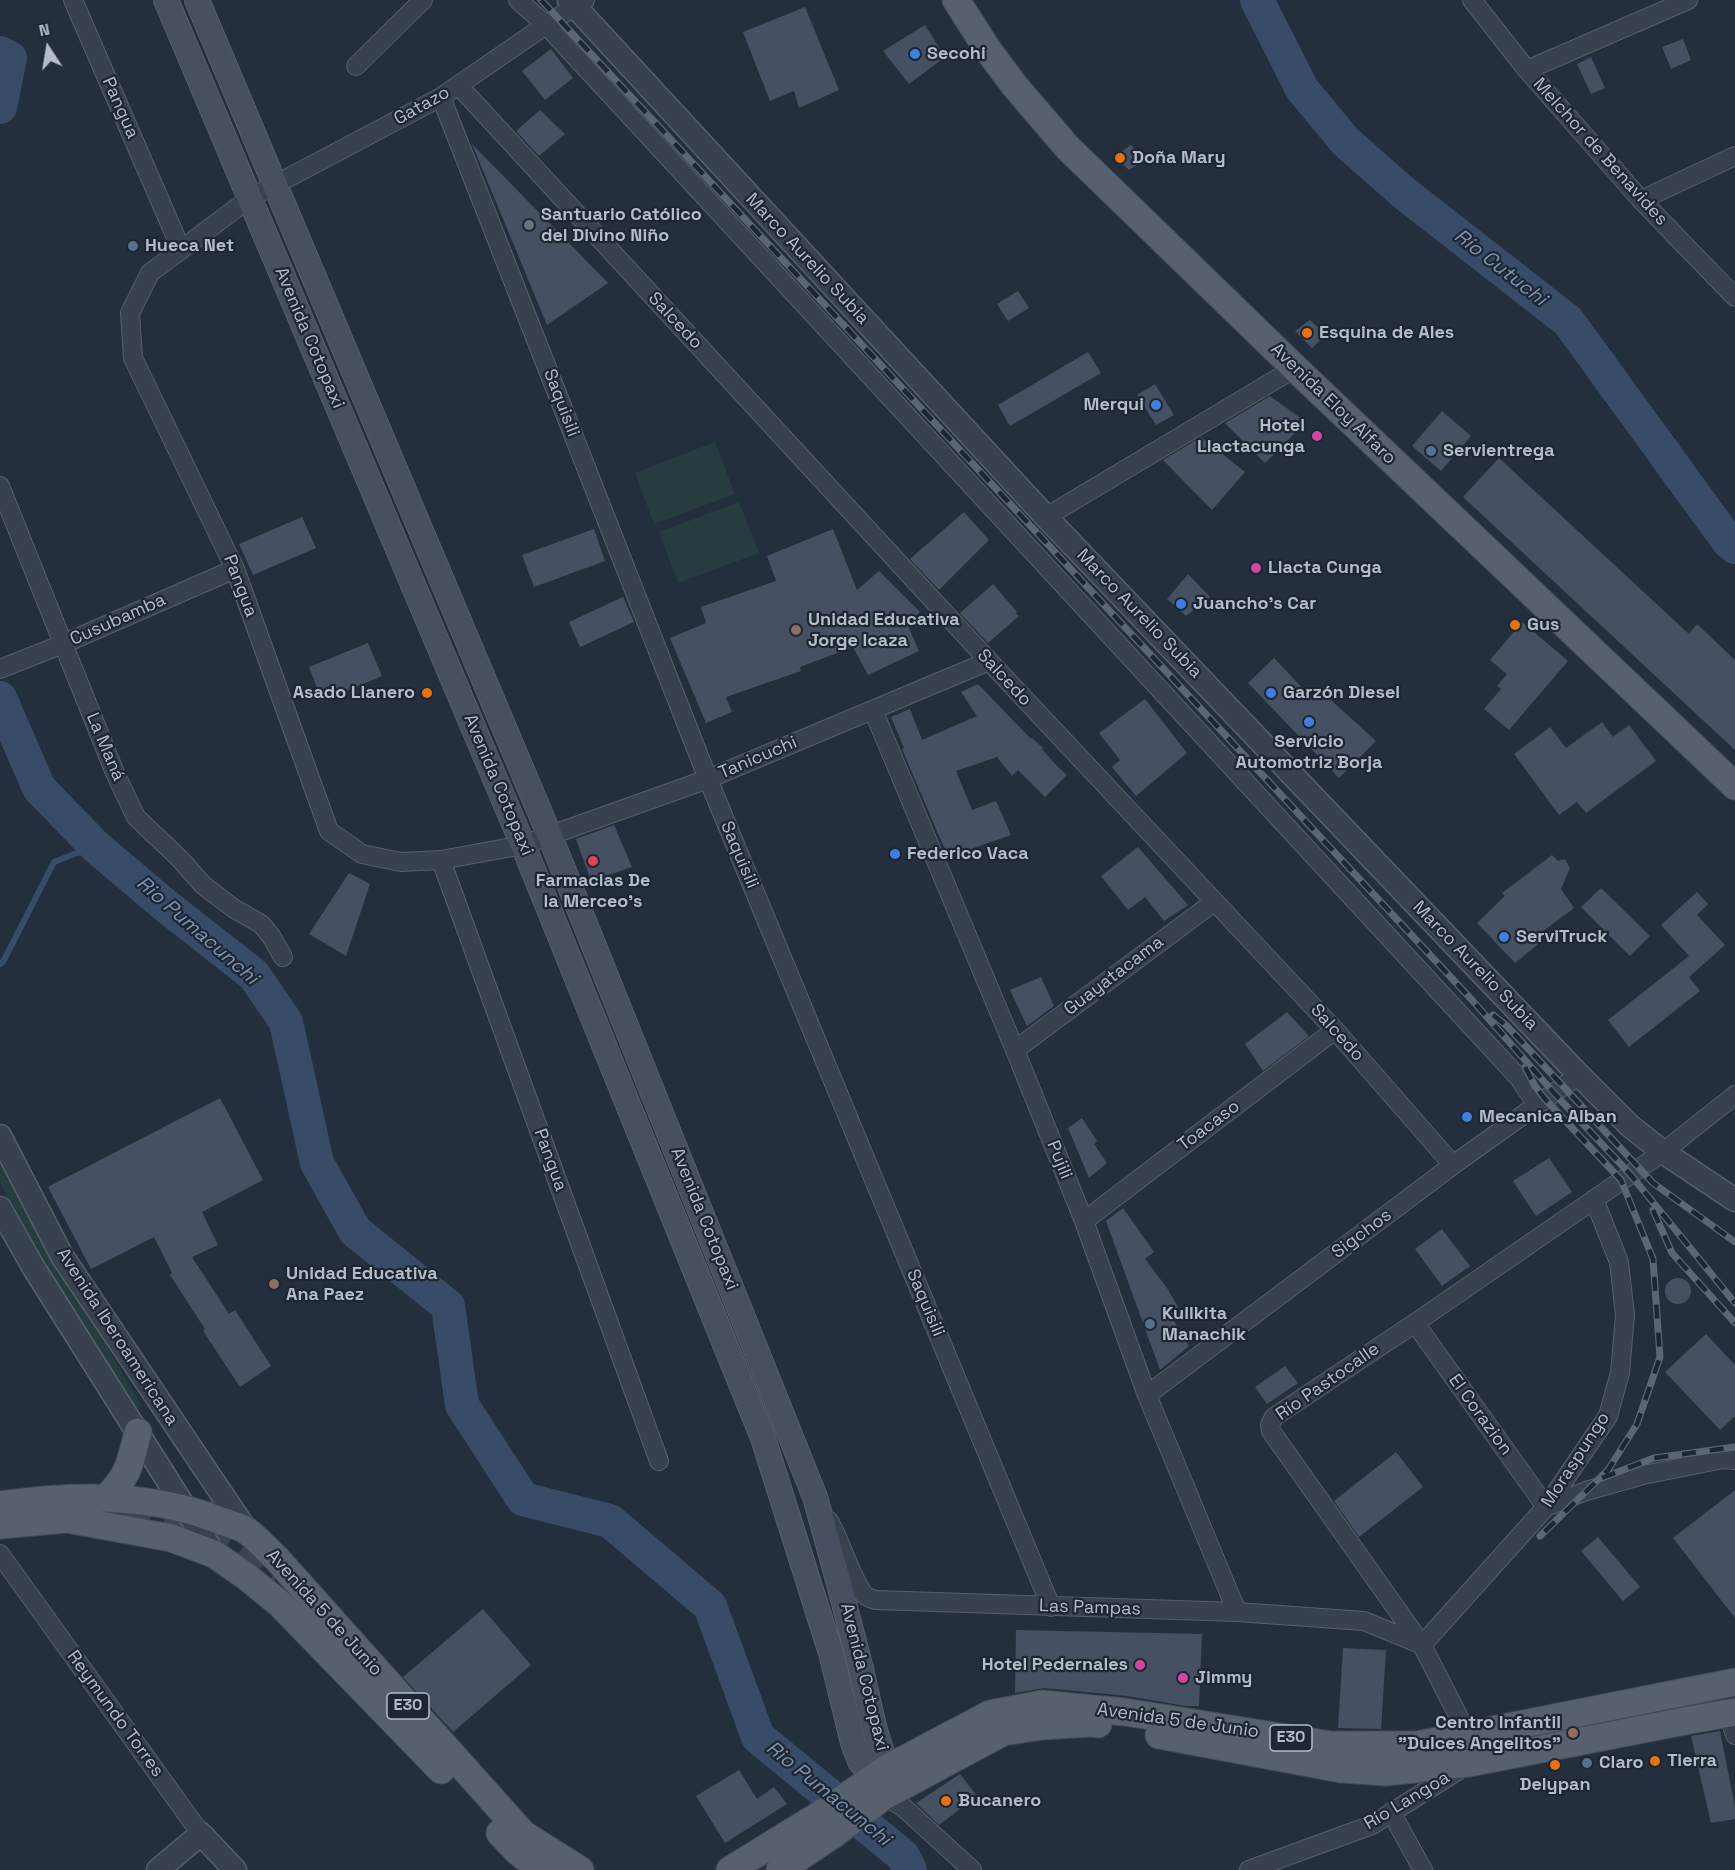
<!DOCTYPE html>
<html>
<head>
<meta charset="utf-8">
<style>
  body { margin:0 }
  #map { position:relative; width:1735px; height:1870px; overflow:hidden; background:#242f3e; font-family:"Space Grotesk",sans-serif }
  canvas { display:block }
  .north { position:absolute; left:18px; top:18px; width:60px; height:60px; -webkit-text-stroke:4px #1d2633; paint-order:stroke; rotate:348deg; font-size:16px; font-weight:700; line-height:24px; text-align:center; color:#b4bcc9 }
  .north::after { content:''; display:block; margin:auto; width:21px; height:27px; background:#b4bcc9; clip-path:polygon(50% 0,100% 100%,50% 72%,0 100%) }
</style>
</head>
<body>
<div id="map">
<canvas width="1735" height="1870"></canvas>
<div class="north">N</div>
</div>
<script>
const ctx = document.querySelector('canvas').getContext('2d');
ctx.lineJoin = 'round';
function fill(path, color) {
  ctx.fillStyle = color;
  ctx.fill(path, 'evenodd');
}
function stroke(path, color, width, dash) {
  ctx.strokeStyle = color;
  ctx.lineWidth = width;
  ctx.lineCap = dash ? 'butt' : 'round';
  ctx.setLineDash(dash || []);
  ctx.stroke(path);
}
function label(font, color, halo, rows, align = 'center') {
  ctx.font = font + ' "Space Grotesk",sans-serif';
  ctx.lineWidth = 4.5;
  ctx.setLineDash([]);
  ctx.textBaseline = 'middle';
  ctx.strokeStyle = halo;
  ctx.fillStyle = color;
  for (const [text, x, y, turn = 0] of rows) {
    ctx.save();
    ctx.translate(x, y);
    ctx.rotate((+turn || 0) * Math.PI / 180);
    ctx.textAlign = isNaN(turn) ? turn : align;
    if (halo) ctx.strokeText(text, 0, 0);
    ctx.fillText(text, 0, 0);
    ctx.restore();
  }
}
fill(new Path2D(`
  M715,442L735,494L654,524L635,473Z
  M739,502L759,553L678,583L659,532Z
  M0,1154L30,1216L142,1406L131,1411L19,1222L0,1183Z`), '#263c3f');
stroke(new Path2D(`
  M0,964L3,962L54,862L95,846`), '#394c67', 6);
stroke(new Path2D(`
  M1257,0L1302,89L1345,141L1404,193L1568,321L1728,541L1735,547
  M0,53L10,58L0,107
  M0,698L39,788L95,846L166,906L254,975L286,1022L317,1163L355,1231L448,1306L462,1405L523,1499L610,1521L710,1606L758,1737L903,1856L910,1870`), '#394c67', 34);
fill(new Path2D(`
  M805,7L839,90L799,108L794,91L770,101L743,32Z
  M925,25L945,57L909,84L883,51Z
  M1683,39L1691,60L1671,69L1662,47Z
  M551,49L573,78L545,100L522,71Z
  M1591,57L1605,88L1591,94L1577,64Z
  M540,110L565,134L539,156L516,131Z
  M472,144L608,283L547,325Z
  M1131,145L1145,160L1129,170L1115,156Z
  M1018,291L1029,308L1008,321L997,304Z
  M1310,320L1326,335L1312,348L1295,331Z
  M1088,352L1101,373L1010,426L998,405Z
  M1155,384L1174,415L1156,425L1137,395Z
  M1270,396L1306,422L1265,463L1225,423Z
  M1442,411L1471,436L1441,471L1412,446Z
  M1201,437L1245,472L1212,510L1163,460Z
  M1499,458L1689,634L1697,624L1735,660V750L1463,497Z
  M964,512L989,540L939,590L910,559Z
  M302,517L316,548L253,575L239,544Z
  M594,529L605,561L534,587L522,555Z
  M833,529L857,590L879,571L920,612L907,624L919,651L868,675L853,647L800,667L801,671L726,697L732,712L706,723L670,638L706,623L701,607L776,581L767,556Z
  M1188,574L1210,597L1186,616L1167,599Z
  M993,584L1017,612L1016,614L1019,616L988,643L960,613Z
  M623,597L634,622L580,647L569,622Z
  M1522,622L1568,661L1509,730L1484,709L1501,689L1497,686L1507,674L1490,660Z
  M368,643L382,676L322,701L309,667Z
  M1274,658L1311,697L1319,689L1376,741L1339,778L1248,683Z
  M978,684L1031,739L1032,738L1043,748L1042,749L1056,765L1067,775L1045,797L1018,770L1012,776L997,757L956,771L972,810L996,801L1011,835L948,857L902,749L904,748L891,717L910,709L922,740L977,716L961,692Z
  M1145,699L1187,753L1136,796L1112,767L1120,760L1099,733Z
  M1602,722L1613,737L1629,725L1656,761L1586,813L1577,802L1559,815L1514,754L1550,727L1566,748Z
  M614,825L632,867L591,881L576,839Z
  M1138,847L1188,905L1164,921L1145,897L1128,910L1101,876Z
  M1552,855L1558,861L1565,859L1570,868L1561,889L1574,908L1538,935L1542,941L1515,963L1477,923L1505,896L1502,893Z
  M349,873L370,884L346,956L309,934Z
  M1601,888L1650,936L1630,956L1581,907Z
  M1697,892L1708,904L1697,915L1725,945L1689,977L1700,991L1629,1047L1608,1020L1689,956L1661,925Z
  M1041,977L1054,1006L1027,1026L1010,990Z
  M1287,1012L1309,1036L1263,1071L1245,1044Z
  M220,1098L263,1180L202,1212L218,1245L192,1257L229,1314L235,1310L271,1366L240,1387L203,1331L205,1329L170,1275L172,1273L154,1237L91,1269L48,1187Z
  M1082,1118L1097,1141L1094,1144L1107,1163L1089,1178L1068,1128Z
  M1549,1158L1572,1192L1536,1216L1513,1181Z
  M1123,1208L1154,1252L1145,1259L1167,1288L1182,1314L1174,1321L1189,1346L1160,1370L1106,1221Z
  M1442,1229L1470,1266L1442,1286L1415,1249Z
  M1665 1291a13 13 0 1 1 26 0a13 13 0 1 1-26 0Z
  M1706,1334L1735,1365V1416L1720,1430L1665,1372Z
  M1285,1366L1298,1383L1267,1404L1255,1387Z
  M1396,1452L1423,1487L1359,1537L1334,1501Z
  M1735,1490V1618L1673,1538Z
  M1598,1537L1640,1587L1623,1601L1581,1551Z
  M483,1609L531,1665L453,1732L403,1677Z
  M1016,1630L1202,1634L1199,1706H1186L1127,1696L1044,1688L1015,1693Z
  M1343,1648L1386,1650L1381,1729L1338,1728Z
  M1720,1731L1735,1807V1819L1711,1823L1691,1736Z
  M739,1770L757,1799L774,1787L787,1804L725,1843L696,1796Z
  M960,1774L977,1796L939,1825L916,1803Z`), '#455162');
stroke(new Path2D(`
  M83,1511H114L176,1525L215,1537L227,1543L277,1577`), '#3a4453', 27, [27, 14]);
const minor = new Path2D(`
  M73,0L181,249
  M518,0L546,25L1519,1078L1537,1105
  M585,0L546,25L441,97L250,198L150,273L130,313L133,358L235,569L329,831L362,854L401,862L441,860L523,845L708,779L989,661
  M1472,0L1527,70L1641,200L1735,297
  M356,66L423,0
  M1527,70L1688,0
  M458,85L989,661L1335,1030L1453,1165
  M441,97L708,779L1051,1607
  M1641,200L1735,156
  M0,486L115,773L136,817L180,859L203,885L233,908L261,924L271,936L283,957
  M1046,517L1295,368
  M0,669L63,644L235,569
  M873,710L1015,1050L1084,1221L1147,1395L1237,1612
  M441,860L659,1461
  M1015,1050L1214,902
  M1084,1221L1335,1030
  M1415,1323L1546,1507L1586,1491L1643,1475L1723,1459L1735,1460
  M1147,1395L1453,1165L1579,1075
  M829,1521C839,1537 855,1588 866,1596C869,1598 872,1599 875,1600L1237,1612L1364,1621L1420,1644
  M0,1554L201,1834
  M1422,1645L1546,1507L1608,1416L1620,1373L1625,1315L1619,1262L1594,1199
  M1728,1713L1735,1735
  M1468,1744V1735L1422,1645L1271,1431L1270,1425L1274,1417L1415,1323L1663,1152L1735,1095
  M884,1796L903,1807L972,1870
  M1391,1812L1423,1870
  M1249,1870L1372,1825L1462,1768`);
const tertiary = new Path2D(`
  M569,0L1046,517L1579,1075L1630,1126L1663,1152L1735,1200
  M0,1136L62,1256L246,1530
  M0,1208L32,1265L214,1554
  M158,1870L201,1834L235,1870`);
const secondary = new Path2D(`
  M166,0L523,845L763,1438L831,1653L853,1743L860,1761L884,1795
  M197,0L549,834L815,1497C831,1553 846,1609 860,1665C870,1706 875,1746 896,1783`);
const primary = new Path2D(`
  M956,0L988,50L1014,85L1067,147L1295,368L1735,786
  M106,1498C130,1474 130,1463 138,1432
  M0,1505C73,1494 152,1493 221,1521C229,1524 240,1526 247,1531C258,1539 267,1550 277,1559L523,1834L580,1870
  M0,1525L67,1519L171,1538L214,1554L247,1577L280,1604L441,1770
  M1159,1735L1341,1769L1386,1772L1469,1763L1690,1720L1735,1712
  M500,1833L518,1852L542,1870
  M730,1870L821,1814L888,1768L990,1714L1042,1704L1125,1712L1331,1745H1417L1735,1682
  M780,1870L834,1834L884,1796L1003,1732L1042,1726L1091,1723L1098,1724`);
stroke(minor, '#565f6c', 20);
stroke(tertiary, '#565f6c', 25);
stroke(secondary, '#565f6c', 26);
stroke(primary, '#414a57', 29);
stroke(minor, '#38414e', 18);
stroke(tertiary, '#38414e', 22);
stroke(secondary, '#465061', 24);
stroke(primary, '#56606e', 27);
const rail = new Path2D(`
  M541,0L1472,1000L1554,1093L1630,1174L1735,1303
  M1493,1015L1507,1026L1653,1183L1735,1242
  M1525,1067L1535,1086L1545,1099L1621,1180L1653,1259L1660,1357L1637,1424L1608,1470L1540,1536
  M1653,1210L1672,1253L1735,1323
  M1602,1478L1654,1458L1735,1447`);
stroke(rail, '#5a6575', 7);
stroke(rail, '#1d2633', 4.5, [14]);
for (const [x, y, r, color] of [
  [915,54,6,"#3f7fe0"],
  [1120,158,6,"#e8710a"],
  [529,225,6,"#6b7280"],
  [133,246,6,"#5c6f8a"],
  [1307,333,6,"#e8710a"],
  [1156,405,6,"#3f7fe0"],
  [1317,436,6,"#d1479c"],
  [1431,451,6,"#5c6f8a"],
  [1256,568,6,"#d1479c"],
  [1181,604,6,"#3f7fe0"],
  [1515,625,6,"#e8710a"],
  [796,630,6,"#8d6e63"],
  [427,693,6,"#e8710a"],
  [1271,693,6,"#3f7fe0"],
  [1309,722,6,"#3f7fe0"],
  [895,854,6,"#3f7fe0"],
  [593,861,6,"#e0444e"],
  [1504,937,6,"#3f7fe0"],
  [1467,1117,6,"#3f7fe0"],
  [274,1284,6,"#8d6e63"],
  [1150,1324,6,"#5c6f8a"],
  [1140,1665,6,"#d1479c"],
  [1183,1678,6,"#d1479c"],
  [1573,1733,6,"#8d6e63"],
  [1655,1761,6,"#e8710a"],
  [1587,1763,6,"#5c6f8a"],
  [1555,1765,6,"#e8710a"],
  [946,1801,6,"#e8710a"]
]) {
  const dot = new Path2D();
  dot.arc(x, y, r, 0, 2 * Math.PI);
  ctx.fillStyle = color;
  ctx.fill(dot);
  stroke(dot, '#1d2633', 2);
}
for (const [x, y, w] of [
  [408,1706,42],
  [1291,1738,42]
]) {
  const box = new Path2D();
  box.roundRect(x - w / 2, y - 13, w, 26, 4.5);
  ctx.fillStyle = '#1d2633';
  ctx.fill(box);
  stroke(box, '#b4bcc9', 1.5);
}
label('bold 16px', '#b4bcc9', null, [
  ["E30",408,1706],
  ["E30",1291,1738]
]);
label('bold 18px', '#b4bcc9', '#1d2633', [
  ["Secohi",927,54],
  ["Doña Mary",1132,158],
  ["Santuario Católico",541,215],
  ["del Divino Niño",541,236],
  ["Hueca Net",145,246],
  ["Esquina de Ales",1319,333],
  ["Merqui",1144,405,"right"],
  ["Hotel",1305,426,"right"],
  ["Llactacunga",1305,447,"right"],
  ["Servientrega",1443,451],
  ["Llacta Cunga",1268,568],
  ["Juancho's Car",1193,604],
  ["Unidad Educativa",808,620],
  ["Jorge Icaza",808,641],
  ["Gus",1527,625],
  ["Asado Llanero",415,693,"right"],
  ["Garzón Diesel",1283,693],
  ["Servicio",1309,742,"center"],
  ["Automotriz Borja",1309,763,"center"],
  ["Federico Vaca",907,854],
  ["Farmacias De",593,881,"center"],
  ["la Merceo's",593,902,"center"],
  ["ServiTruck",1516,937],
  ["Mecanica Alban",1479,1117],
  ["Unidad Educativa",286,1274],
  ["Ana Paez",286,1295],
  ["Kullkita",1162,1314],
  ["Manachik",1162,1335],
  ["Hotel Pedernales",1128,1665,"right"],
  ["Jimmy",1195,1678],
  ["Centro Infantil",1561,1723,"right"],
  ["\"Dulces Angelitos\"",1561,1744,"right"],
  ["Tierra",1667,1761],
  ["Claro",1599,1763],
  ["Delypan",1555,1785,"center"],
  ["Bucanero",958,1801]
], 'left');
label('18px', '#b4bcc9', '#1d2633', [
  ["Gatazo",422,106,-29],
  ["Pangua",120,108,66],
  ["Melchor de Benavides",1600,152,48],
  ["Marco Aurelio Subia",807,259,47],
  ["Salcedo",675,321,47],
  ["Avenida Cotopaxi",309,338,67],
  ["Saquisili",561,403,69],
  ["Avenida Eloy Alfaro",1333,404,44],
  ["Pangua",240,586,69],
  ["Marco Aurelio Subia",1139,614,46],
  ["Cusubamba",118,620,-24],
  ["Salcedo",1004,678,47],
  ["La Maná",105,747,67],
  ["Tanicuchi",758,758,-23],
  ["Avenida Cotopaxi",498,785,67],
  ["Saquisili",739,855,67],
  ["Marco Aurelio Subia",1475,966,46],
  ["Guayatacama",1114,976,-37],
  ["Salcedo",1337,1033,48],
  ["Toacaso",1209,1126,-37],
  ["Pangua",550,1160,70],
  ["Pujili",1059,1160,68],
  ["Avenida Cotopaxi",704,1219,68],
  ["Sigchos",1362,1234,-37],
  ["Saquisili",925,1303,67],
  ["Avenida Iberoamericana",117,1337,57],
  ["Río Pastocalle",1328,1382,-35],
  ["El Corazion",1480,1415,54],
  ["Moraspungo",1576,1460,-57],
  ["Las Pampas",1090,1608,2],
  ["Avenida 5 de Junio",324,1613,48],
  ["Avenida Cotopaxi",864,1677,76],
  ["Reymundo Torres",115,1714,54],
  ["Avenida 5 de Junio",1178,1721,8],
  ["Río Langoa",1407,1801,-31]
]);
label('italic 20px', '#7c92b1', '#1d2633', [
  ["Río Cutuchi",1500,268,38],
  ["Rio Pumacunchi",197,931,41],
  ["Rio Pumacunchi",828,1794,39]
]);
</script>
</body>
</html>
